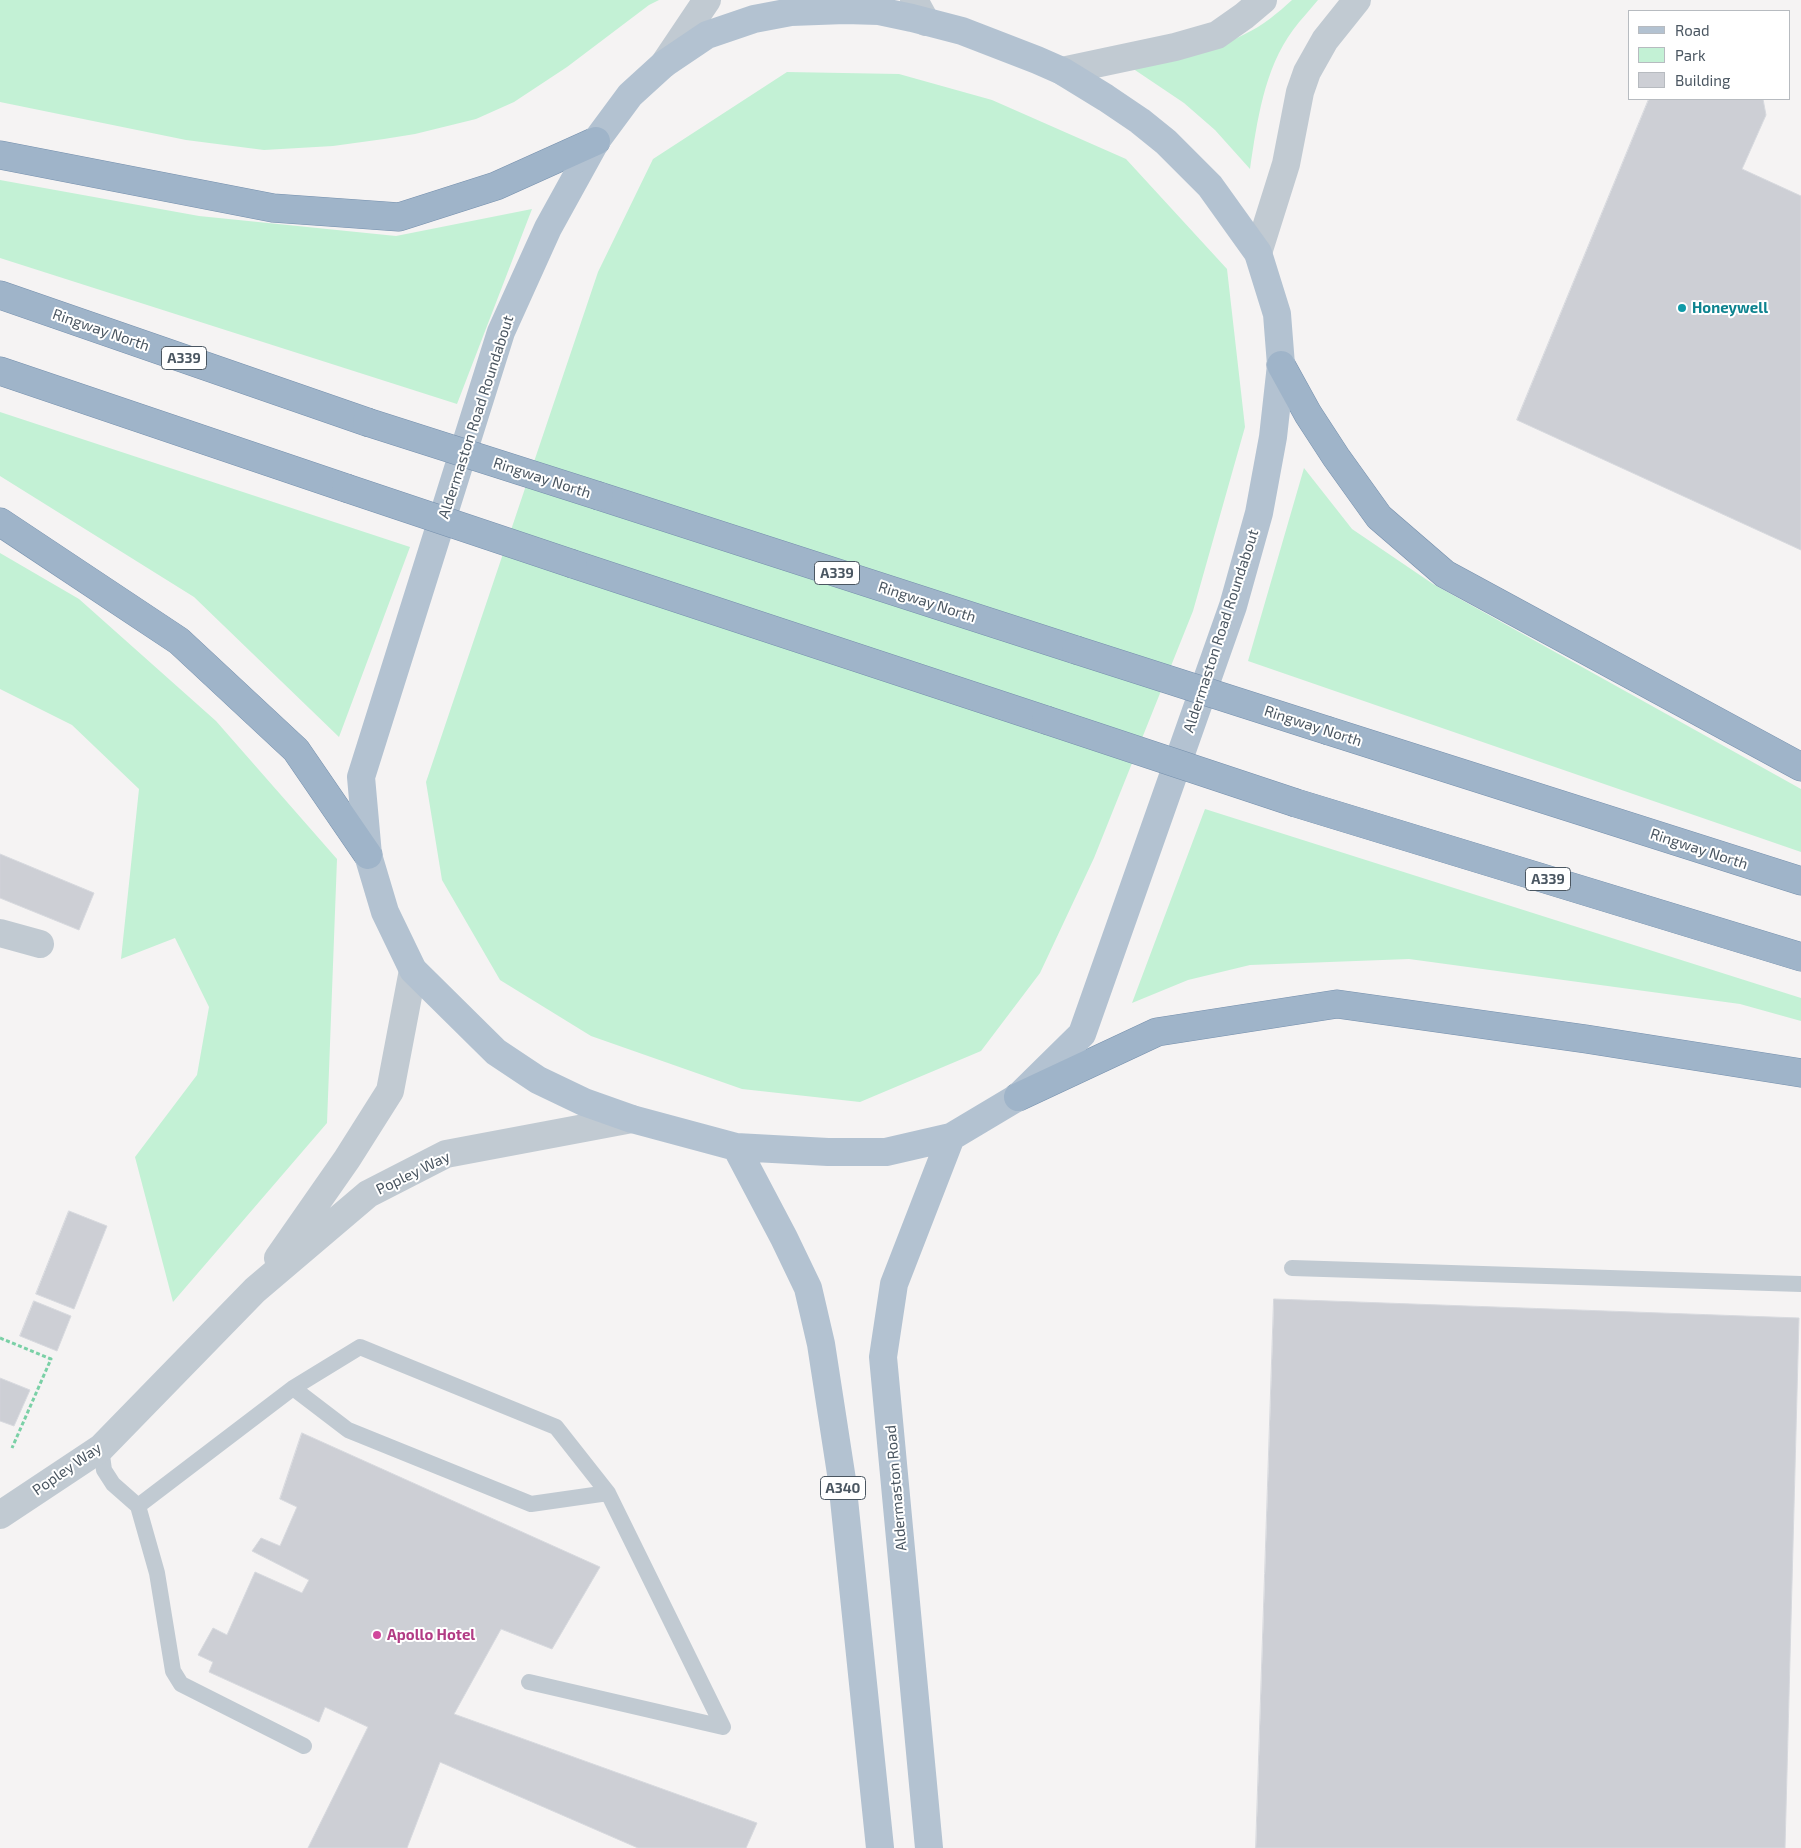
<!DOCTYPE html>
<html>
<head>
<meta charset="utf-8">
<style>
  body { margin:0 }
  #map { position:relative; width:1801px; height:1848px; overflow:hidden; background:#f5f3f3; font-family:"Exo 2",sans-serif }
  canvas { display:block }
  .legend { position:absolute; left:1628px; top:10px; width:162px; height:90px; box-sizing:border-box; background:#fff; border:1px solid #b7bbc0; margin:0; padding:6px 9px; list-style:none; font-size:15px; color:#4a5661 }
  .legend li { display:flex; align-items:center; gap:10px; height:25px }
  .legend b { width:25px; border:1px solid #b7bbc0 }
</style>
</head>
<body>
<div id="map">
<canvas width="1801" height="1848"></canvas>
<ul class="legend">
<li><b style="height:6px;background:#b3c2d1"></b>Road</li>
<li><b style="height:14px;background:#c3f1d5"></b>Park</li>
<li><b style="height:14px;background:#cdcfd5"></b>Building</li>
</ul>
</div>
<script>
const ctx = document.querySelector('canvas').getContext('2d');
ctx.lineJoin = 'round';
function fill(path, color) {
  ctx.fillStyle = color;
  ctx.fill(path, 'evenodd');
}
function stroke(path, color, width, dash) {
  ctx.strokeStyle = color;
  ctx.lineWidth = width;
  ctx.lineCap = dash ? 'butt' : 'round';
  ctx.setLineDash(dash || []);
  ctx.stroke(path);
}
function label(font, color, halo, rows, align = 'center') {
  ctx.font = font + ' "Exo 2",sans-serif';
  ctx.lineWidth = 4;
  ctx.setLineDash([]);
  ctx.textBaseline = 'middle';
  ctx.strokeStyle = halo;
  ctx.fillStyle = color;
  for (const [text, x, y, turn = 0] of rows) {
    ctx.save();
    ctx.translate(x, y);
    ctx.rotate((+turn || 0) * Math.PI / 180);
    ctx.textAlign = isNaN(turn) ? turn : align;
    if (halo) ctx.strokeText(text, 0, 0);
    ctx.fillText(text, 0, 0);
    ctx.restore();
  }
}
fill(new Path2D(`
  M0,0H659L649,5L567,67L514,102L476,119L415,134L384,139L333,146L264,150L186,140L0,102Z
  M1292,0H1318C1310,10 1301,19 1293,30C1264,69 1257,122 1250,169L1215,130L1184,103L1129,66C1166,58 1211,52 1245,34C1262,26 1278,13 1292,0Z
  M787,72L899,74L992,100L1126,159L1227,269L1245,427L1193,611L1094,858L1040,973L981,1051L860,1102L742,1089L591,1036L500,980L442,880L426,782L598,272L653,159Z
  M0,180L199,216L396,236L532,209L457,404L0,258Z
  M0,412L410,547L339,737L194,597L0,476Z
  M1304,468L1352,529L1433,584L1801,789V852L1248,661Z
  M0,553L79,599L216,721L337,859L327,1123L173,1302L135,1157L197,1075L209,1007L175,938L121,959L139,789L72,725L0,689Z
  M1205,809L1801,998V1021L1740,1004L1409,959L1250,965L1188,980L1132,1003Z`), '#c3f1d5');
const building = new Path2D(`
  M1649,99H1763L1766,115L1742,169L1801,196V550L1517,420Z
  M0,854L94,893L79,930L0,898Z
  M69,1211L107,1226L74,1309L36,1294Z
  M1274,1299L1799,1318L1785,1848H1256Z
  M34,1301L71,1316L57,1351L20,1336Z
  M0,1378L30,1390L14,1426L0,1421Z
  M302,1433L600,1567L552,1649L501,1629L454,1714L757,1823L746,1848H638L440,1762L407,1848H308L368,1727L325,1707L319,1722L209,1672L213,1662L198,1655L213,1628L227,1635L255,1572L302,1593L309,1580L252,1551L261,1538L280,1546L297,1507L280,1499Z`);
fill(building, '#cdcfd5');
stroke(building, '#d7d9de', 1);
const trunk = new Path2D(`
  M0,155L273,208L399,217L496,186L596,141
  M0,295L367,422
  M1281,365L1308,414L1336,457L1379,517L1445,574L1801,767
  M0,371L346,488
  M599,496L1076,650
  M0,522L179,641L296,750L368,855
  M573,564L1046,720
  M1329,731L1801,881
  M1296,803L1801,957
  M1018,1097L1157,1032L1337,1004L1586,1039L1801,1073`);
stroke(trunk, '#7690ad', 29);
stroke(new Path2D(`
  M0,1338L51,1359L12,1448`), '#7ad0a6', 3, [4, 2.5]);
stroke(new Path2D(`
  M1292,1268L1801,1284
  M293,1388L348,1430L531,1504L608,1493
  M101,1448L104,1470L113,1484L138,1506L293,1388L360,1347L556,1427L608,1493L723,1727L529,1682
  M138,1506L157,1573L173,1671L181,1684L304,1746`), '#c1cad2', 16);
stroke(new Path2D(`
  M0,933L40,944`), '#c1cad2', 28);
stroke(new Path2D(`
  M914,0L926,22
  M664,64L707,0
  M1062,71L1175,47L1217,35L1244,16L1263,0
  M1258,253L1286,164L1300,92L1307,72L1325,40L1357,0
  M278,1258L347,1159L390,1091L413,970
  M0,1515L101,1448L255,1290L368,1194L446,1154L632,1119`), '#c1cad2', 28);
stroke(new Path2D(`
  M845,10L879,11L912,18L962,31L1037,60L1062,71L1106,98L1140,121L1166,142L1210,186L1258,253L1277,314L1281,365L1273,437L1259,513L1233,606L1082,1034L1018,1097L951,1137L886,1152H828L736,1147L632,1119L584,1102L538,1080L496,1052L413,970L385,912L368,855L361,777L501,332L548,228L596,141L630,95L664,64L707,35L754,19L791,12Z
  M736,1147L784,1238L808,1288L821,1344L842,1480L880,1848
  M929,1848L883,1357L894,1284L951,1137`), '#b3c2d1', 28);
stroke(trunk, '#9fb4c9', 28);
const trunkBridge = new Path2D(`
  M367,422L599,496
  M346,488L573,564
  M1076,650L1329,731
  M1046,720L1296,803`);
stroke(trunkBridge, '#7690ad', 29, []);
stroke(trunkBridge, '#9fb4c9', 28);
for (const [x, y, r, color] of [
  [1682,308,5,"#0f9aa8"],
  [377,1635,5,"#d1479c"]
]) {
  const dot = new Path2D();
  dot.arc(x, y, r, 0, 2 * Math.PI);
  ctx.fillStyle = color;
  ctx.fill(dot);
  stroke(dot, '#fff', 2);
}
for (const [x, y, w] of [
  [184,358,45],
  [837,573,45],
  [1548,879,45],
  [843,1488,45]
]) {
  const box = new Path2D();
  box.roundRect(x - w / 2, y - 11.5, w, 23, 4);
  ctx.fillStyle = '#fff';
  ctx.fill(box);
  stroke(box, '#4a5661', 1);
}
label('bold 14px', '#4a5661', null, [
  ["A339",184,358],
  ["A339",837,573],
  ["A339",1548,879],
  ["A340",843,1488]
]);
label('bold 15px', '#0d838f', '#fff', [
  ["Honeywell",1692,308]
], 'left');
label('15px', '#4a5661', '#fff', [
  ["Ringway North",101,330,19],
  ["Aldermaston Road Roundabout",476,417,-72],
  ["Ringway North",542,478,18],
  ["Ringway North",927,602,18],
  ["Aldermaston Road Roundabout",1221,631,-72],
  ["Ringway North",1313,726,18],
  ["Ringway North",1699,849,18],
  ["Popley Way",413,1173,-26],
  ["Popley Way",67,1469,-35],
  ["Aldermaston Road",896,1488,-95]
]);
label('bold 15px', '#b23c85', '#fff', [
  ["Apollo Hotel",387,1635]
], 'left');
</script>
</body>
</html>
